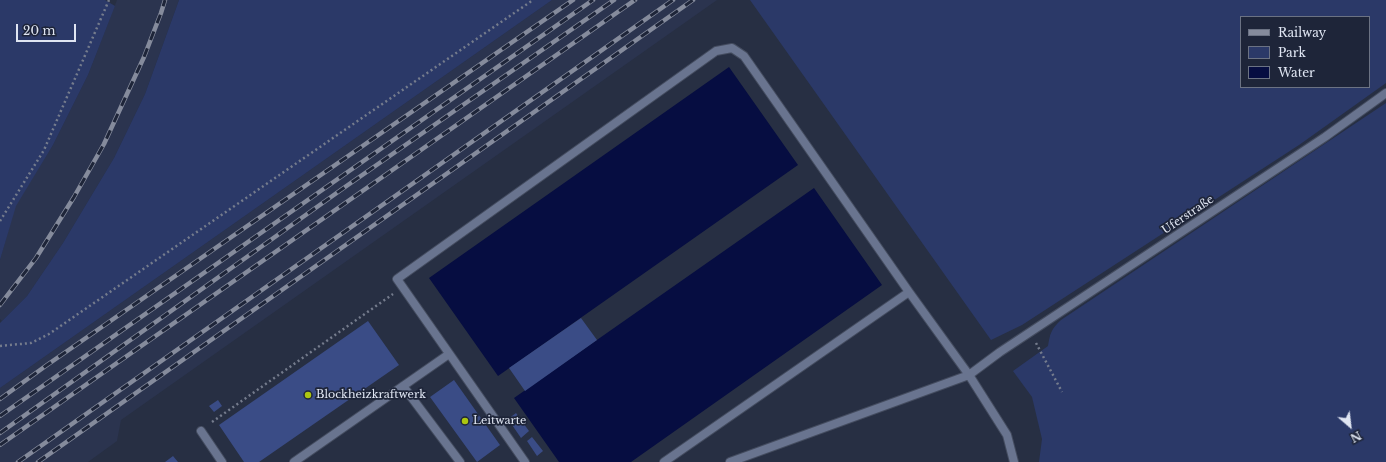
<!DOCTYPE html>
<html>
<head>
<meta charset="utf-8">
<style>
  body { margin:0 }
  #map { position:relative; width:1386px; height:462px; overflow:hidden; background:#272f43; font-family:"Libre Baskerville",serif }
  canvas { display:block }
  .legend { position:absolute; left:1240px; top:16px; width:130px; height:72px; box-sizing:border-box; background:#1e2539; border:1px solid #6b7283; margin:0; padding:5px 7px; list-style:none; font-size:12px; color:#dfe5f2 }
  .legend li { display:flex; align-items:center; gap:8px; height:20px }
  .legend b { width:20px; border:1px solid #6b7283 }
  .north { position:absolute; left:1330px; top:406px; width:40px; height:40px; -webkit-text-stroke:3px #1e2539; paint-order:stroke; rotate:152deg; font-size:11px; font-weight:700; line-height:16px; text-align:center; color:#dfe5f2 }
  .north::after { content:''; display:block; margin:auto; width:14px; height:18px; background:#dfe5f2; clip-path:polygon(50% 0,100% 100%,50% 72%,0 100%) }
  .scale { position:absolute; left:16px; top:24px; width:60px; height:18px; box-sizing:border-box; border:2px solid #dfe5f2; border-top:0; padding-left:5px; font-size:12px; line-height:14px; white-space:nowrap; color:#dfe5f2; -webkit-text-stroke:3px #1e2539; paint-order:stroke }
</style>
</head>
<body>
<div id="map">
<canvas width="1386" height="462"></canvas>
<ul class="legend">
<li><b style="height:5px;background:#858b9c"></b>Railway</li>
<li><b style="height:11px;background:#2b3968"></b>Park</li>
<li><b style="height:11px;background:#060d41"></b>Water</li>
</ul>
<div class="north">N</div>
<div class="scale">20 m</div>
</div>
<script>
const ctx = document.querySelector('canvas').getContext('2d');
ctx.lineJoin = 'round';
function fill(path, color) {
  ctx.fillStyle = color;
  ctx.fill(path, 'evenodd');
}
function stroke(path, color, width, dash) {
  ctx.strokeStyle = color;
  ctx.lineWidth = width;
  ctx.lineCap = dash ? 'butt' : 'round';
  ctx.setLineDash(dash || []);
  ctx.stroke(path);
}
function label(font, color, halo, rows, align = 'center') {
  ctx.font = font + ' "Libre Baskerville",serif';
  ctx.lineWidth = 3.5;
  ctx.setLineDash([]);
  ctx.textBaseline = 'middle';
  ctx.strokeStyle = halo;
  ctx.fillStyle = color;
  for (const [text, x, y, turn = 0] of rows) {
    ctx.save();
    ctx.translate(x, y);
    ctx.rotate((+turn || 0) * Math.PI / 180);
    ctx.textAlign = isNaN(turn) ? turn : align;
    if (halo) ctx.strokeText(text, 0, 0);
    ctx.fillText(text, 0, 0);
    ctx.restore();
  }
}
fill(new Path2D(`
  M117,0H179L145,94L114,158L63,243L27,296L2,321L0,319V260L15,206L53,145L88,75Z
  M552,0H717L121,420L117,441L88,462H0V388Z`), '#2b344f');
fill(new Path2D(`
  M0,0H105L115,6L88,75L53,145L16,206L0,260Z
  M179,0H552L0,388V323L27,296L63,243L114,158L145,94Z
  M750,0H1386V83L1299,145L1022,325L991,340ZM1241,17H1369V87H1241Z
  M1386,103V462H1039L1042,439L1032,397L1013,371L1048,346C1050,334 1051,329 1061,320Z`), '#2b3968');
fill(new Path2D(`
  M729,67L798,165L498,376L429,278Z
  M814,188L882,285L631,462H559L514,398Z`), '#060d41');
fill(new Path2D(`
  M581,318L597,340L525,391L509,368Z
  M368,321L399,365L259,462H244L219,425Z
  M454,380L500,445L477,462L430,397Z
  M218,400L222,406L214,412L209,406Z
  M516,413L529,431L521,438L508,419Z
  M532,437L543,451L537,456L527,441Z
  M173,456L178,462H165Z`), '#3a4c86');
const lane = new Path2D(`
  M403,386L460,462
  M201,431L222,462
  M294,462L449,354
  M525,462L397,279L716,51L732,48L744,56L909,292L969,375L1007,435L1014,462
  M664,462L909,292
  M730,462L969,375L1000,352L1325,137L1386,93`);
stroke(lane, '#444c5f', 10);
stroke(new Path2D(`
  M0,221L44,150L109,0
  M1036,343L1062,392
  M0,346L31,343L49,334L533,0
  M212,422L393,294`), '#757c8d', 2.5, [2, 3]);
stroke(lane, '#69748f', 8);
const rail = new Path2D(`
  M0,305L36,258L74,197L104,144L144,57L161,13L165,0
  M0,399L47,365L573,0
  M0,416L593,0
  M0,433L345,187L614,0
  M0,445L635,0
  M18,462L673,0
  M38,462L693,0`);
stroke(rail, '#858b9c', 4.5);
stroke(rail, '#1e2539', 3, [9]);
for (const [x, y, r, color] of [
  [308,395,4,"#acc610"],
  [465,421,4,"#acc610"]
]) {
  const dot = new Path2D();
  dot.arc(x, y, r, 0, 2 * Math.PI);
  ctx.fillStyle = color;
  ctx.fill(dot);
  stroke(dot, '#1e2539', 1.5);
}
label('11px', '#dfe5f2', '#1e2539', [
  ["Uferstraße",1188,215,-34]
]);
label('11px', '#dfe5f2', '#1e2539', [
  ["Blockheizkraftwerk",316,395],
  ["Leitwarte",473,421]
], 'left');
</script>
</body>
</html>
